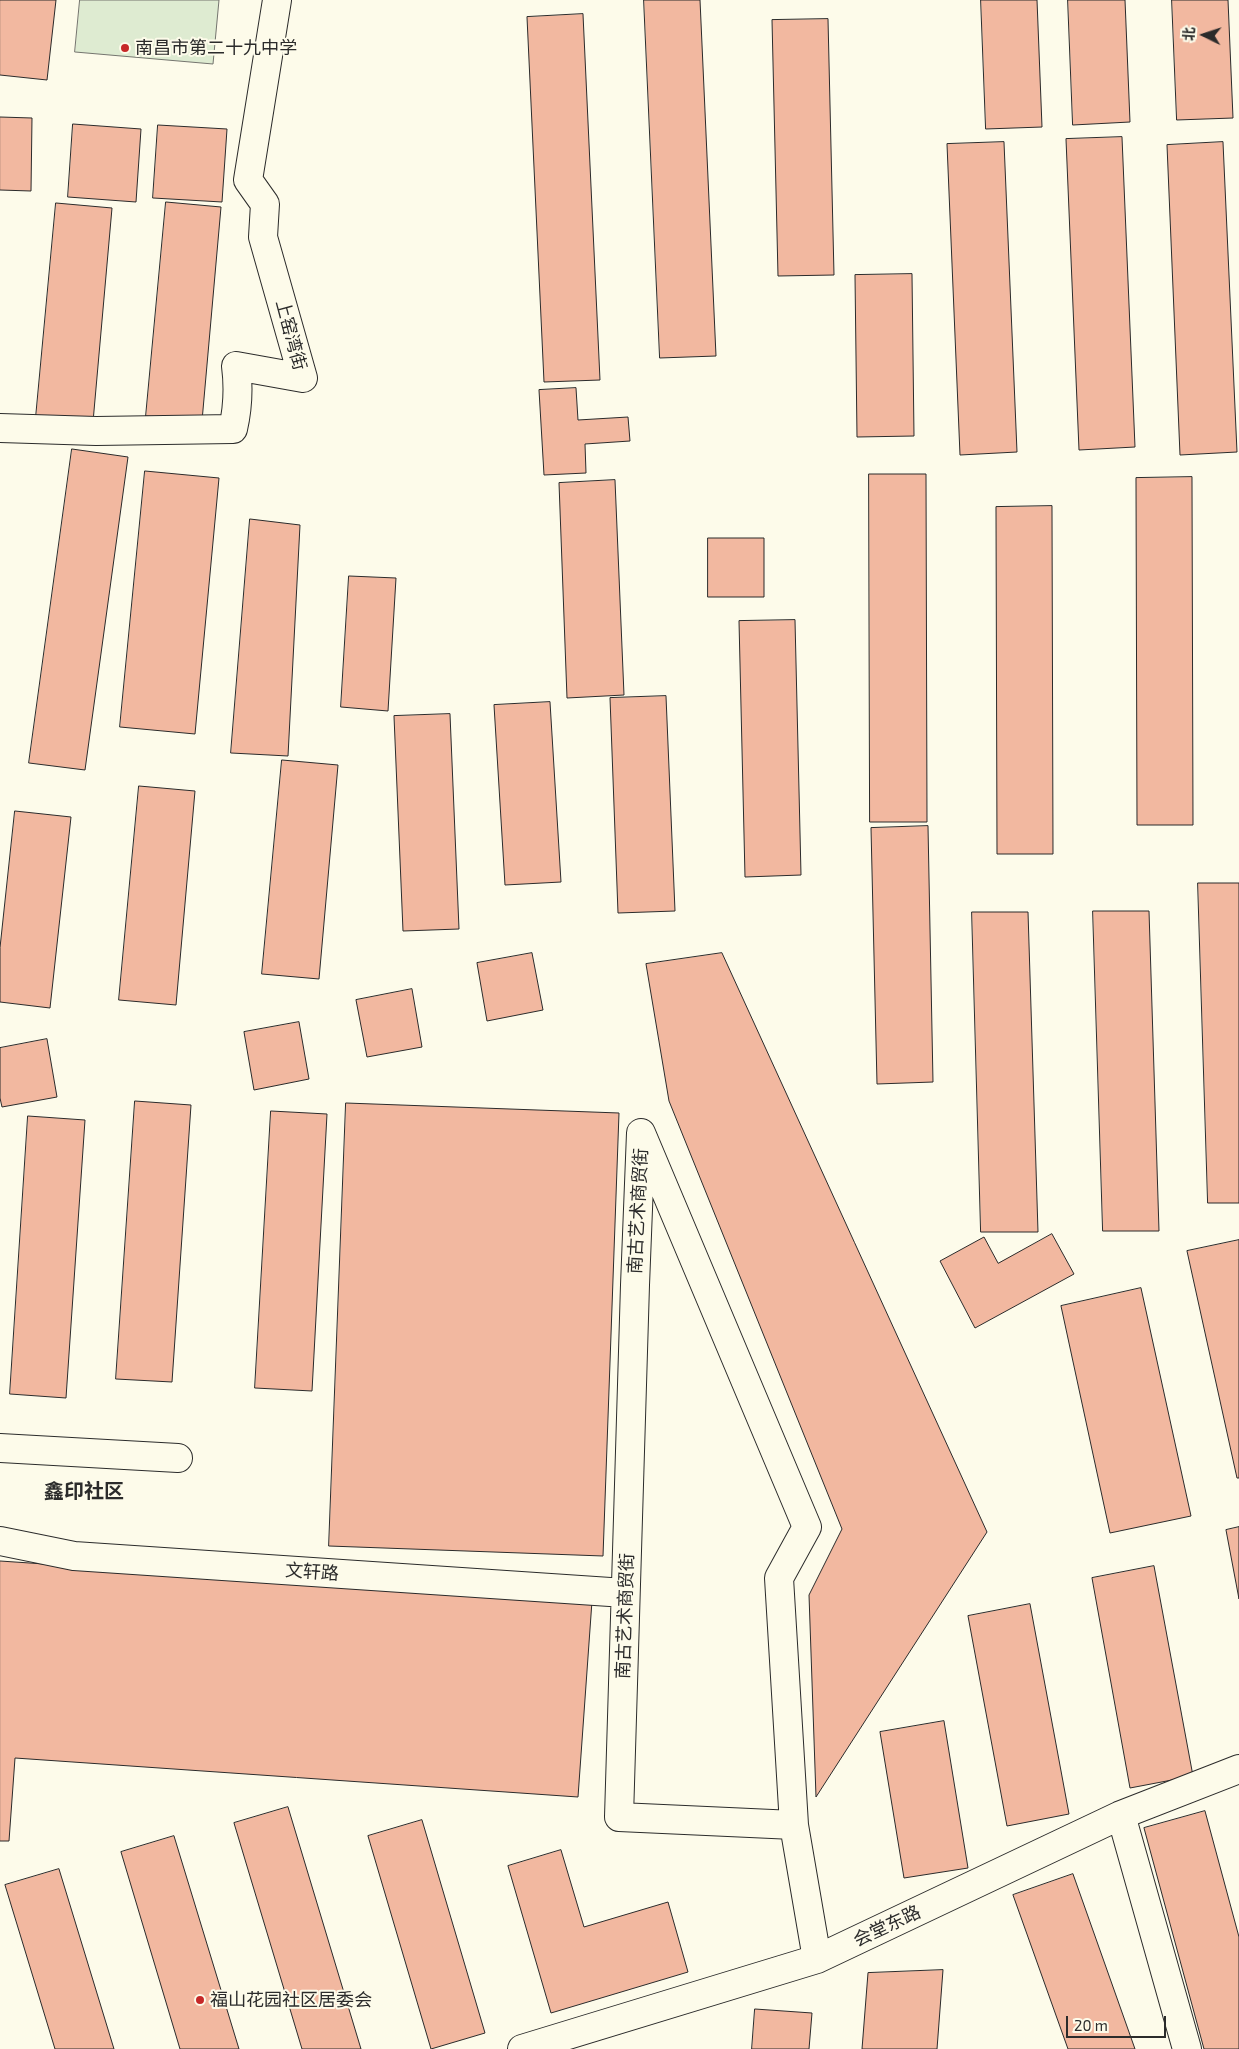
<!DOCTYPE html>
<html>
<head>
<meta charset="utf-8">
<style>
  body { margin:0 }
  #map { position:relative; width:1239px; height:2049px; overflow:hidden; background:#fdfbea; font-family:"Exo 2","Noto Sans SC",sans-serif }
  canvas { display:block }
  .north { position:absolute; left:1179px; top:10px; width:50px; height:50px; -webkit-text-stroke:4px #fdfbea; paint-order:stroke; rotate:274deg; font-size:14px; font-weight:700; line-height:20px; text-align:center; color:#2b2b2b }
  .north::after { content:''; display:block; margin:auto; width:18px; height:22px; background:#2b2b2b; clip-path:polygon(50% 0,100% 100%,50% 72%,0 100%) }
  .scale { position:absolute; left:1066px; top:2016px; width:100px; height:22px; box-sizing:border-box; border:2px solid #2b2b2b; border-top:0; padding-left:6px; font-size:15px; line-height:18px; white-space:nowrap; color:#2b2b2b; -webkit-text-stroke:4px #fdfbea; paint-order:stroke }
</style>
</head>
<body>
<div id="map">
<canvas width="1239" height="2049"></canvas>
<div class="north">北</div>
<div class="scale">20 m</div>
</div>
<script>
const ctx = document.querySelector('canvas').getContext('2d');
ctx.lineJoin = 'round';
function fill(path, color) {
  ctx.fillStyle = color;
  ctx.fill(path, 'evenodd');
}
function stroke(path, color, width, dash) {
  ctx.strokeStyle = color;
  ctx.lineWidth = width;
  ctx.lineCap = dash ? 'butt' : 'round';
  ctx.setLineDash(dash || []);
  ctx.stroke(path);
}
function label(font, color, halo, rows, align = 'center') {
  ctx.font = font + ' "Exo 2","Noto Sans SC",sans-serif';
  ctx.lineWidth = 4;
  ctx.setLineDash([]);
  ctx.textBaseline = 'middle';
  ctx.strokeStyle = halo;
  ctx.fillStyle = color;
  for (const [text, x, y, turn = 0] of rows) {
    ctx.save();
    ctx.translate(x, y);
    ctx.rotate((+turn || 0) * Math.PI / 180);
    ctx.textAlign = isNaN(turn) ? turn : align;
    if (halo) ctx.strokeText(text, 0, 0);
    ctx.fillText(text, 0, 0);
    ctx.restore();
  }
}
const green = new Path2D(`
  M80,0H219L213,64L75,52Z`);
fill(green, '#deebd1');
stroke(green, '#74746e', 1);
const building = new Path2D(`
  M0,0H56L47,80L0,75Z
  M644,0H700L716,356L660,358Z
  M981,0H1037L1042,127L986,129Z
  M1068,0H1125L1130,122L1073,125Z
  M1172,0H1228L1233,118L1177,120Z
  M583,14L600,380L544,382L527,17Z
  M828,19L834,275L778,276L772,20Z
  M0,117L32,118L31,191L0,190Z
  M73,124L141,129L136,202L68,197Z
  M158,125L227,129L222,202L153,198Z
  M1122,137L1135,447L1079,450L1066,139Z
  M1004,142L1017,452L960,455L947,144Z
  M1223,142L1237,452L1180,455L1167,145Z
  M166,202L221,207L202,421L146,416Z
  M56,203L112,208L93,422L36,417Z
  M912,274L914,436L857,437L855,275Z
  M576,388L578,420L628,417L630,441L585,444L586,473L544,475L539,390Z
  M72,449L128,457L85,770L29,763Z
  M145,471L219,478L195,734L120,727Z
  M869,474H926L927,822H870Z
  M1192,477L1193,825H1137L1136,478Z
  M615,480L624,695L567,698L559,483Z
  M1052,506L1053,854H997L996,507Z
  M250,519L300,525L288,756L231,753Z
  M708,538H764V597H708Z
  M349,576L396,578L388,711L341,707Z
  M795,620L801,875L745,877L739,621Z
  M666,696L675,911L618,913L610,698Z
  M550,702L561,882L505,885L494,705Z
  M450,714L459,929L403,931L394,716Z
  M282,760L338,765L319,979L262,974Z
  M139,786L195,791L176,1005L119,1000Z
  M15,811L71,817L50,1008L0,1002V948Z
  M928,826L933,1082L877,1084L871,828Z
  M1198,883H1239V1203H1208Z
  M1093,911H1149L1159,1231H1103Z
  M972,912H1028L1038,1232H981Z
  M532,953L543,1010L487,1021L477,963Z
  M722,953L987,1532L816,1797L809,1595L842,1529L669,1101L646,964Z
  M412,989L422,1047L367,1057L356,1000Z
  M299,1022L309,1079L254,1090L244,1032Z
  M47,1039L57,1097L2,1107L0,1098V1048Z
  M135,1101L191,1105L172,1382L116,1379Z
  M346,1103L619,1113L603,1556L329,1546Z
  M271,1111L327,1114L312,1391L255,1388Z
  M28,1116L85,1120L66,1398L10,1394Z
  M1052,1234L1074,1274L975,1328L940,1261L984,1237L998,1263Z
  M1239,1240V1478H1237L1187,1251Z
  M1141,1288L1191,1516L1110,1533L1061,1306Z
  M1239,1527V1599L1226,1530Z
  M0,1561L592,1601L578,1797L15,1758L9,1841H0Z
  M1154,1566L1193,1776L1130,1788L1092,1578Z
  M1030,1604L1069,1814L1007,1826L968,1616Z
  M944,1721L968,1868L904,1878L880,1732Z
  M288,1807L361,2049H302L234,1823Z
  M1205,1811L1239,1937V2049H1204L1144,1828Z
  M422,1820L485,2033L431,2049L368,1836Z
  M174,1836L239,2049H180L121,1852Z
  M561,1850L584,1927L668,1902L688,1972L551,2013L508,1866Z
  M59,1869L114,2049H55L5,1885Z
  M1073,1874L1135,2049H1068L1013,1895Z
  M943,1970L937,2049H862L868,1973Z
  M755,2009L812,2013L809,2049H752Z`);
fill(building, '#f2b8a0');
stroke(building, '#2b2b2b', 1);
const minor = new Path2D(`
  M0,428L96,431L233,429C238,407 239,389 236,366L303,378L263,237L265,204L248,180L277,0
  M0,1448L178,1458
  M0,1541L74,1556L625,1593
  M1121,1815L1187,2049
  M794,1825L779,1578L807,1527L641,1133L635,1285L619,1817L794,1825L817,1959
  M522,2049L817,1959L1121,1815L1239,1769`);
stroke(minor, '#2b2b2b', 30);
stroke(minor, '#fdfbea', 28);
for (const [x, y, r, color] of [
  [125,48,5,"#c62828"],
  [200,2000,5,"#c62828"]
]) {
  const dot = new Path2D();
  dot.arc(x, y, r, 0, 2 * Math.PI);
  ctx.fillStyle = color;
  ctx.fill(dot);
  stroke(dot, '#fdfbea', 2);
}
label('18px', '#2b2b2b', '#fdfbea', [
  ["南昌市第二十九中学",135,48],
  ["福山花园社区居委会",210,2000]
], 'left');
label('18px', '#2b2b2b', '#fdfbea', [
  ["上窑湾街",291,335,75],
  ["南古艺术商贸街",638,1211,-87],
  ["文轩路",312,1572,4],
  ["南古艺术商贸街",625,1616,-88],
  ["会堂东路",887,1926,-25]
]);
label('bold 20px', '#2b2b2b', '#fdfbea', [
  ["鑫印社区",84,1491]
]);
</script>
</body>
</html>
